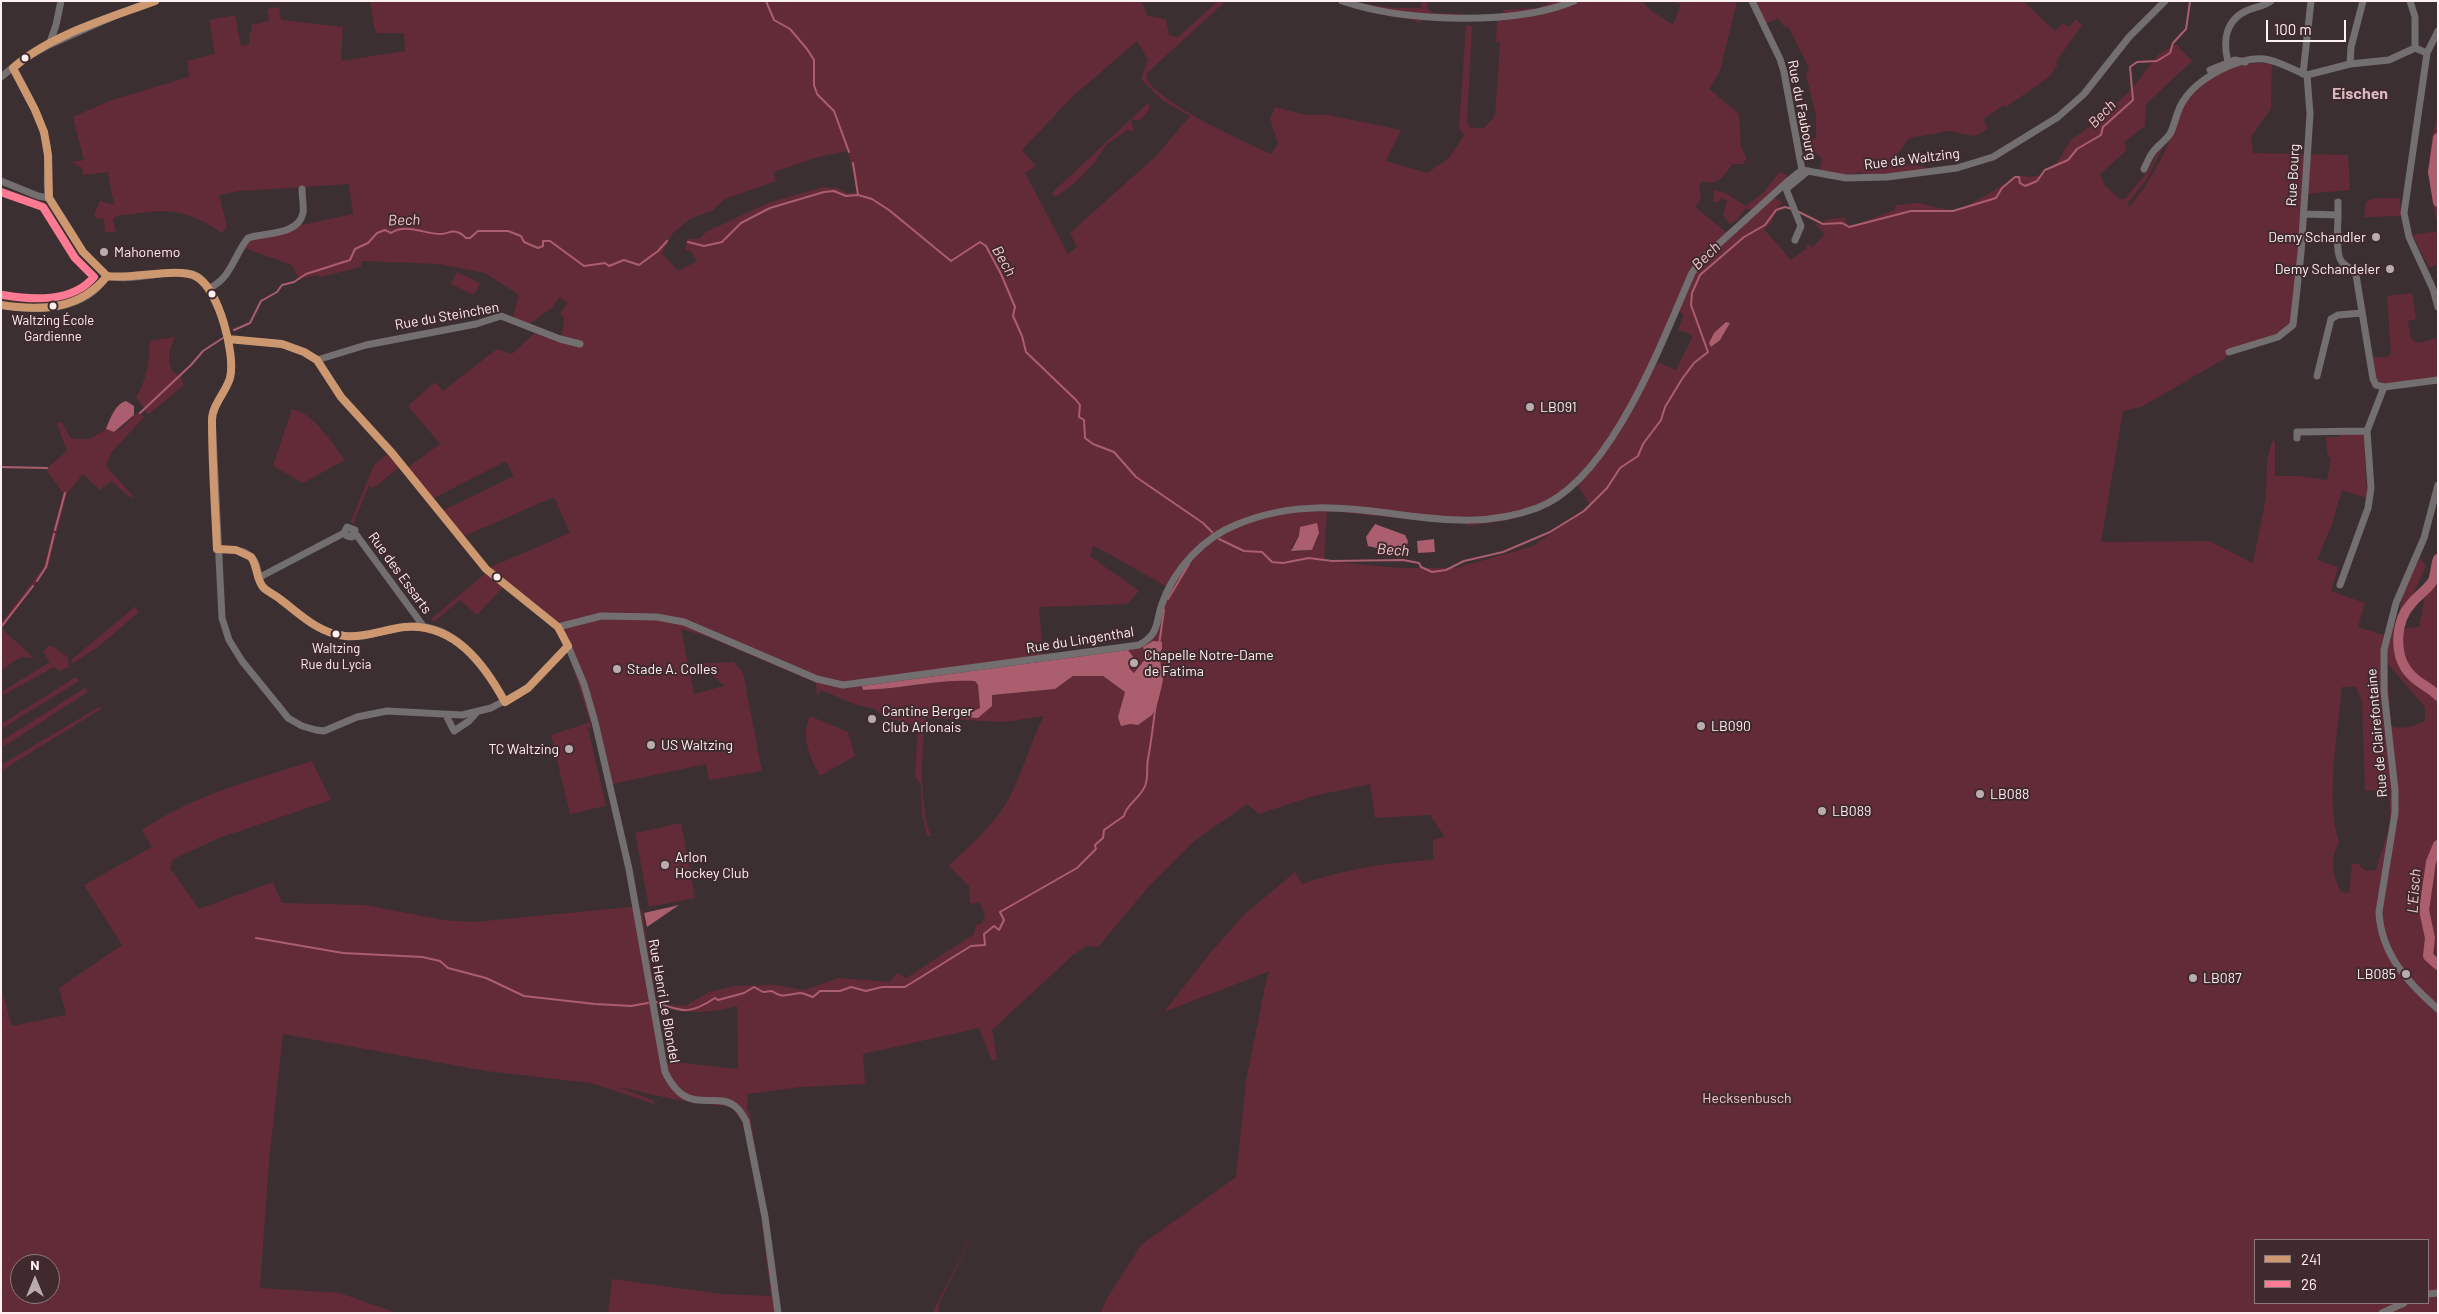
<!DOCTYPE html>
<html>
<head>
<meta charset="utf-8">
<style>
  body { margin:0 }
  #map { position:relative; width:2439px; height:1314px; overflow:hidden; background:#3b2f32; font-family:Barlow,sans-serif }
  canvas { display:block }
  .frame { position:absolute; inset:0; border:2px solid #feeff1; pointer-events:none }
  .legend { position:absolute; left:2254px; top:1239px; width:175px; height:65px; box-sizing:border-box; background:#402a2e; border:1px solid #8c797c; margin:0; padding:6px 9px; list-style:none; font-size:15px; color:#feeff1 }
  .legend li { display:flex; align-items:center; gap:10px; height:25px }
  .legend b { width:25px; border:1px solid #8c797c }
  .north { position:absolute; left:10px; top:1254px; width:50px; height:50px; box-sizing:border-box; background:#402a2e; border:1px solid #8c797c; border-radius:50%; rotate:0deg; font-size:14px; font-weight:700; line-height:20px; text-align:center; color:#feeff1 }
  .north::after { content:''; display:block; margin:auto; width:18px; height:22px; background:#baacae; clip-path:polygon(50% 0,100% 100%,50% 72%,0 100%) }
  .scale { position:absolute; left:2266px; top:20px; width:80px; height:22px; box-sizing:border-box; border:2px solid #feeff1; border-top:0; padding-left:6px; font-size:15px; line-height:18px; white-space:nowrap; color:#feeff1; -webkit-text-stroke:4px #402a2e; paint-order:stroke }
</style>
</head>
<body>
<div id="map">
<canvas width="2439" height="1314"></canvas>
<div class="frame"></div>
<ul class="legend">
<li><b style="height:6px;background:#cd976f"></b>241</li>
<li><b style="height:6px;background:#fe7a93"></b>26</li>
</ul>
<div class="north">N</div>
<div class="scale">100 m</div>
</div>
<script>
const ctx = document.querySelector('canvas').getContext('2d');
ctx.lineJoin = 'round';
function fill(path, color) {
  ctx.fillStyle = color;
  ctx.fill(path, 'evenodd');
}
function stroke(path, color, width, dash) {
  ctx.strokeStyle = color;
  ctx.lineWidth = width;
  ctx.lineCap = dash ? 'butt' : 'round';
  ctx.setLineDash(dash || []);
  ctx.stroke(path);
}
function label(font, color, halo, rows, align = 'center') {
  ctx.font = font + ' Barlow,sans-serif';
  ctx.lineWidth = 4;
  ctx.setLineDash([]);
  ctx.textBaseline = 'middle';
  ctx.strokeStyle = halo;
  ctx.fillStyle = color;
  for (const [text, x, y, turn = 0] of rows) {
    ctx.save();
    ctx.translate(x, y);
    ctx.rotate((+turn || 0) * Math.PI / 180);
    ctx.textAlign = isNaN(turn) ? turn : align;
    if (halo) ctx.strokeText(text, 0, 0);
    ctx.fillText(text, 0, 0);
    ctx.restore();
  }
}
fill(new Path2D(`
  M370,1H1141L1148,16L1166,19L1169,35L1178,37L1218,1H1226L1147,73L1146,78C1163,106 1239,139 1271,154L1278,144L1270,118L1275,107L1305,115H1328L1401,130L1386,161L1427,173L1449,158L1464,135L1459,128L1466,25L1472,26L1467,123L1471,128H1484L1495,116L1500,42H1496L1497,19H1423L1419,23L1415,20L1388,16L1336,1C1354,1 1369,5 1387,7C1397,9 1408,7 1419,8L1422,7V1H1427V8L1432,13L1464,14L1465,17L1503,16V10L1538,8L1552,1H1642L1650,10L1673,25L1681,4L1669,1H1737L1720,71L1709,89L1739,114L1741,147L1746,157L1744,164H1733C1724,175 1718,187 1702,181L1699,186L1701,199L1695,207L1727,233L1752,211L1746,208L1737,220L1730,224L1723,215L1727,201L1722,198L1716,203L1713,201L1714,190L1725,193L1746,206L1764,192L1780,171L1787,175L1772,197L1782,202L1770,224L1764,229L1791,260L1807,248L1806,243L1813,247L1825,234L1816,225L1817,223L1823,225L1825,220L1844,217L1849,226C1865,223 1879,215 1895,210L1896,205L1918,203L1953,211L1965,207L2021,175L2029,177L2043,175L2058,161L2071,140L2096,122L2131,90L2158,55L2176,44L2192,61L2146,104L2145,126L2124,142L2127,150L2100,174L2105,186L2120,199H2125L2148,171L2162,144L2164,145L2147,179L2128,203L2129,208C2147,185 2161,162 2172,135C2178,121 2181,105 2191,93C2208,74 2248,59 2272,64L2271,109L2251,137L2253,153L2348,155L2350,190L2305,194L2293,325L2286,332L2229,352L2224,359L2141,407L2123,411L2101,542L2209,541L2253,563L2266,497L2267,460L2272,441H2275V476H2297L2327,480L2331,459L2327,454L2326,437H2340V434H2364L2367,498L2342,490L2331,527L2317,560L2338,567L2331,591L2365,603L2358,627L2386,636L2389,623L2396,626L2404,590L2420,558L2426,566L2397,630L2403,632L2405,628L2419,627L2426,591L2438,577V1313H1101L1106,1300L1141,1245L1236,1177L1246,1081L1267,977L1270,971L1164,1012L1211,952L1245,914L1295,872L1302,884C1350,868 1383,863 1433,860V840L1445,837L1430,815L1375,818L1370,784L1313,796L1259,814L1247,804L1193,842L1150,885L1098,947L1086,946L1073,955L992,1030L997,1059L992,1061L979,1028L863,1054L865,1084L800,1087L748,1094L747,1109L750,1114L781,1313H608L612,1279L722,1294L771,1296L761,1216L744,1123L731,1107L672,1099L619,1087L654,1101V1104L591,1083L486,1071L283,1034L269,1162L260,1288L340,1293L397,1313H1V989L12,1026L66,1015L59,988L122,945L84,885L152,847L142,830C193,795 254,780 312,761L331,800L219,838L173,859L170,868L199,909L273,882L282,903L365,905L443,920L474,922L631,907L642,911L666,1061L738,1069L737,1006C715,1012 692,1015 671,1008L669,1005L685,1006L709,992L735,986L776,985L804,990L839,978L890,982L897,973L906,978L974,934L976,925L982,924L985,914L979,902L972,904L970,903L969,886L949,866C967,848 990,828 1004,807C1021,779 1029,745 1044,716L1004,722L926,718C921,748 919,809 931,836H927L922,814L921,785L915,776L918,726L883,717L875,709L857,705L821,690L817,697L816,683L708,637L681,629L694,694L724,686L707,670L699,672L693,664L734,662L743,673L762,771L709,780L706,764L612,784L598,718L590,722L591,727L588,728L606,806L570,814L551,735L590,722L563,636L505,585L477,615L460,600L434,622L431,619L488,571L486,569L570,533L554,497L462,537L442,511L514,476L506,461L432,499L407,468L440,444L408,406L435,382L443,391L497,349L512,354L535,333C558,342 562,345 564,318L560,314L568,303L559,297L552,308L529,324L513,317L519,295L485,273L439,264L361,261V267L321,277L317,275L299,279L292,265L244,248L249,240L283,234L301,225L353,214L349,184L239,191L219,195L227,227L222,233C181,205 162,210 117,216L113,219L116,232H105L104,219L96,218L94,214L100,201L114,205L108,172L83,175L82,168L71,162L84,160L73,117L109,101L189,77L187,61L215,54L209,20L235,15L241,46L249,44V33L252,32L251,25L269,21L267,9L279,7L281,20L343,27L341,61L405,51L404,33H377L374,27ZM1137,41L1148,60L1141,79L1162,100L1190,116L1156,156L1070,233L1077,247L1068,254L1025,173L1036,166L1022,150L1072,97ZM848,151L858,193H846L838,188L823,187L768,203L706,232L699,239H687L685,250L691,251L697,261L678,271L662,253L673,233L690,219L713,210L725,199L776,181L774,172L818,157ZM1676,309L1684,315L1678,330L1691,334L1692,338L1676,370L1660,363L1652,366ZM1577,484L1590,505L1533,546L1456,568H1401L1324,561L1327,511L1439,522H1470L1466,526C1507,522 1548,515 1577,484ZM1299,536H1319L1312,550L1294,552L1291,547ZM1093,545L1169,588L1152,636C1136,648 1066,652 1043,655L1039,607L1127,604L1139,591L1090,556ZM1161,642C1162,648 1161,649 1160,654C1157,663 1164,673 1162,682C1161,691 1156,699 1155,709L1138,725L1130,724L1118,717L1125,692L1103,676H1073L1055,689L992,695L978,718L947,711L972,712L980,708L978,685L975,681C937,679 901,689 863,690L862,686L905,681L1129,668L1134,674ZM2387,663L2425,707V721C2414,726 2402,730 2391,726ZM2342,687H2356L2362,702L2365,791L2390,789V825L2376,870L2366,871L2358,864H2352L2349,893L2341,892C2333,878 2330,857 2339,842C2325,802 2338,731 2342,687ZM2255,1240H2428V1303H2255ZM20,1264H50V1294H20Z
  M1752,1H2023L2055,31L2063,23L2069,27L2076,19L2082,25L2056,62L2058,64L2049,77L2006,107L2004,105L1983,119L1988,129L1974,136L1949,131L1909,138L1892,162L1893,168L1909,164L1925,167L1924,170L1864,176L1862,172L1845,175L1823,172L1820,168L1822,158L1813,151L1809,152L1806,140L1816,138V116L1806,75L1809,68L1788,26L1785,28L1778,18L1763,25Z
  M1149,102V110L1140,121L1131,119L1134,132L1127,130L1106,145L1094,163L1076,182L1055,197L1052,193Z
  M2438,114V226C2428,190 2426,149 2438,114Z
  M2375,198H2400L2401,216L2364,217L2366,202Z
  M2438,231V264L2429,268L2413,235Z
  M457,272L480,283L474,295L451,284Z
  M2412,293L2416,319L2408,321L2411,339L2418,343L2438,338V378L2384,384L2376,379L2373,357H2388L2391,354L2387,296Z
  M175,337C169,351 166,358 173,372L180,375L184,385L148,415L136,397C147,380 149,361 150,341Z
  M292,409C315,414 331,442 345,460L303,483L273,466Z
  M138,412L144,417L111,453L106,466L133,496L131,498L111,481L100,490L83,474L67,493L48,567L2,629L34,658L21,657L1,670V623L44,567L63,493L46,469L67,451L57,424L62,422L71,439H90L106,429L114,432L121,429Z
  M390,452L401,466L372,489L369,485L353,525L351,521L374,465Z
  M136,606L138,613L99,646L72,664L71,660Z
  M50,645L68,657L69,667L60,671L54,667L1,696V692L50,662L43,652Z
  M76,677L79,681L1,729V724Z
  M85,688L88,692L1,748V741Z
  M99,707L101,709L1,771V765Z
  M810,716L848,732L855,756L820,776C810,758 800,735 810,716Z
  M681,823L695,898L649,907L635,833Z
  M983,1213L939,1303L938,1313H932Z`), '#632b37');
fill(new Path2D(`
  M1726,322L1730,323L1720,340L1711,347L1709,343L1714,333Z
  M126,401L134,406V415L114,432L106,429C110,419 115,404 126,401Z
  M1317,523L1319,533L1312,550L1291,551L1299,536L1300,527Z
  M1375,524L1405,535L1408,541L1406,550L1398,553L1368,546L1366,537Z
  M1434,539L1435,552L1418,553L1417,541Z
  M1153,641L1162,642V649L1159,654L1163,679L1155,709L1152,715L1138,725L1130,724L1121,726L1118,717L1125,692L1103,676H1073L1055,689L992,695V706L978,718L948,716L945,713L946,711L972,712L980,708L978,685L975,681C937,679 901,689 863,690L862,686L1128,650L1134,658L1129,668L1134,673L1146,658L1143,647Z
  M679,905L647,927L644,913Z`), '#ab5e6d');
stroke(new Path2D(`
  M766,1L774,20L790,29L807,49L814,60V85L817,94L834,111L849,152
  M853,163L858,195
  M1799,212L1823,224L1842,223L1849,227L1911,211H1953L1996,198L2002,188L2015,177H2019L2020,183L2025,186L2037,181L2045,170L2068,160L2077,149L2101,135L2103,127L2133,100L2130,67L2137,62L2157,61L2170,53L2173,43L2186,29L2190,2
  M688,242L704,246L722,242L741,223L770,208L824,192L834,191L846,196L858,195L872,199L889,210L951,261L980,242L986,246L1001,274L1015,307L1013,316L1022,336L1026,352L1076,400L1080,405L1079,417L1084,420L1085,438L1093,444L1114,452L1136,477L1203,523L1212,532
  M234,330L250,323L261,301L277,292L282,285L294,282L306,274L350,260L355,249L368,243L377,233L385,230L391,233C406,223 424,234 441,234C448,234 450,230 457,232C461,233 463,235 466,238H470L478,231H508L521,236L524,242L538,248L543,246V241H550L584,266L605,263L609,266L624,260L639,265L658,251L667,241
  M140,413L191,365L203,351L223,338
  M1,467L47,468
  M55,530L65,493
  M1219,539L1244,551L1262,552L1272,562L1283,563L1309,558L1332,561L1403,560L1419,563L1421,567L1432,572L1446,570L1464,561L1503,552L1550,532L1584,511L1607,488L1620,468L1638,456L1643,444L1661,420L1665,407L1682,379L1694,363L1708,352L1691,305L1692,293L1700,275L1744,237L1765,225L1776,210L1785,207L1792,209
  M37,581L46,567L54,534
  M1168,599L1189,564
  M1,627L33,586
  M1159,645L1164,610
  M256,938L343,953L422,957L440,961L448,968L486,978L524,996L595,1004L631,1006L648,1003
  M656,1002C683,1013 691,1014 715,998L718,1000L744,993L754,987L763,992L772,991C782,999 789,994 800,993C804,993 809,996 813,997L820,991H840L851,987L866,991L882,987H905L971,946L985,945L984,934L994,926L999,930L1004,920L1000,912L1077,868L1096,849L1095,845L1103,838L1104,830L1124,816C1125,806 1141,797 1145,786C1149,776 1146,768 1148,759C1151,743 1153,727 1155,710C1157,696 1164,684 1161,669`), '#ab5e6d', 2);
stroke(new Path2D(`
  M2438,138L2433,172L2438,202
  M2438,559C2435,566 2436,576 2432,582C2427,590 2417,596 2411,604C2396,620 2394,651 2406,669C2416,684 2428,685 2438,696
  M2438,845L2431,862L2424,910L2430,938L2428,956L2438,965`), '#ab5e6d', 10);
stroke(new Path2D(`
  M1342,1C1404,22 1514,26 1574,1
  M1752,1L1780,59L1784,72L1802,170
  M2410,1L2415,17V48
  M2438,31L2427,53L2404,213L2409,237L2433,289L2438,307
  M49,45L56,25L61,1
  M2228,62C2223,42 2225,21 2246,11C2254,7 2263,7 2271,1
  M2350,64L2351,47L2363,1
  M13,68C28,95 46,124 48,155C49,170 45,184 49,198L83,252L107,276C134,282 161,270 188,273C216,275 233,348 231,372C230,387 216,400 212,417L222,618L229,640L242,661L281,709L288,718L302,726L316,730L324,731L357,717L387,711L462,715L491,708L528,688L568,646
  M2210,70L2235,60L2245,62
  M2303,74L2311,1
  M1,77L22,60L49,45L121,13L156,1
  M2144,169C2147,163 2149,157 2153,152C2158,145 2168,139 2171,132C2176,121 2177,109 2184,100C2197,79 2239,56 2264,59C2280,61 2292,70 2307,75L2350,64L2389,60L2415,48L2427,53
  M1,181L38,196L49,198
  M2338,202V215
  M2304,214L2338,215C2338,225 2335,255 2342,262C2346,267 2352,268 2356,275L2373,379L2376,385L2384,387
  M1795,240L1801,226L1786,189L1808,171
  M209,288C231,279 234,255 248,238C265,232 298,236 303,213C304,206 302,197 302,189
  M1,305C38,312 85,311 107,276
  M228,339L282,344L304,352L317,360L341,397L392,453L486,569L558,627L568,646L584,684L595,722L629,869L665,1072C688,1120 716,1088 737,1108C741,1111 743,1117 746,1121L765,1217L778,1313
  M2229,352L2278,337L2293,325L2301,253L2310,114L2307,75
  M317,360L366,345L476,324L501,316L560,339L580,344
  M2317,376L2331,319L2338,315L2362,313
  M2297,438V432L2367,431
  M2438,485L2424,538L2396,603L2384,650V692L2395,790V813L2379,912C2381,954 2408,983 2438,1009
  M355,533L424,627
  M217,549C233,549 253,549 257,568C259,575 259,581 263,588C289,601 307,628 336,634C361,640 381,631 404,627C452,619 486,665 505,702
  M258,578L344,533L347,527L355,530L352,537L347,536L344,533
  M2340,585L2368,508L2371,488L2367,431L2384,387L2438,380
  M558,627L601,616L657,617L684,622L817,679L843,685L1139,645C1160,633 1155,624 1162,604C1174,569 1204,537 1238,524C1294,501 1344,507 1402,515C1449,521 1491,525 1537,508C1611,481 1662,341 1692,273L1701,260L1788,181L1802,170L1846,178L1887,177L1957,168L1993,157L2058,117L2084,94L2129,37L2165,1
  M446,715L454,731L469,721L477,712
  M2428,1294L2438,1293
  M2382,1313L2404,1303`), '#736e6f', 7);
stroke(new Path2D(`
  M13,68L35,110L44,132L48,155L49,198L83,252L107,276C131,280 179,266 197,277C219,290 236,355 230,378C226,392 212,405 212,420C212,463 215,506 217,549
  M13,68C49,35 110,18 155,1
  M1,305C41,311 80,310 107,276
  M228,339L282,344L304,352L317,360L341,397L392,453L486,569L558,627L568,646
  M217,549L236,550L251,557C258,566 256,581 264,588C268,592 275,595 280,599C300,614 318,633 345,636C366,638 385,629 405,627C454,623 484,664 505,702
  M505,702L528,688L568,646`), '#cd976f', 8);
stroke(new Path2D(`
  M1,192L43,207L75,258L94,277C72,303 32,300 3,295`), '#fe7a93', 8);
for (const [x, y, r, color] of [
  [25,58,4.5,"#feeff1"],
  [2376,237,5,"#baacae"],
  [104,252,5,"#baacae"],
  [2390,269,5,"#baacae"],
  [212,294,4.5,"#feeff1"],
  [53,306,4.5,"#feeff1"],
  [1530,407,5,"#baacae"],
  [497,577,4.5,"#feeff1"],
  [336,634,4.5,"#feeff1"],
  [1134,663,5,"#baacae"],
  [617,669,5,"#baacae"],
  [872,719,5,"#baacae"],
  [1701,726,5,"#baacae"],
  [651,745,5,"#baacae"],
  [569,749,5,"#baacae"],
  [1980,794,5,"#baacae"],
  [1822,811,5,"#baacae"],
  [665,865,5,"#baacae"],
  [2406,974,5,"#baacae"],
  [2193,978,5,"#baacae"]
]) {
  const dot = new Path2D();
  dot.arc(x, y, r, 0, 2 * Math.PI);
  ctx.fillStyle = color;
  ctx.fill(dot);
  stroke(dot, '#402a2e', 2);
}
label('13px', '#feeff1', '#402a2e', [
  ["Waltzing École",53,321],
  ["Gardienne",53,337],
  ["Waltzing",336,649],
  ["Rue du Lycia",336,665]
]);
label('14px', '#feeff1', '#402a2e', [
  ["Rue du Faubourg",1802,110,79],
  ["Rue de Waltzing",1912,159,-7],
  ["Rue Bourg",2293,175,-87],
  ["Rue du Steinchen",447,316,-10],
  ["Rue des Essarts",400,573,54],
  ["Rue du Lingenthal",1080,640,-9],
  ["Rue de Clairefontaine",2377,733,-95],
  ["Rue Henri Le Blondel",664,1001,80]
]);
label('14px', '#feeff1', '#402a2e', [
  ["Demy Schandler",2366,237,"right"],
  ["Mahonemo",114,252],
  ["Demy Schandeler",2380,269,"right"],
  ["LB091",1540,407],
  ["Chapelle Notre-Dame",1144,655],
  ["de Fatima",1144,671],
  ["Stade A. Colles",627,669],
  ["Cantine Berger",882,711],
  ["Club Arlonais",882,727],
  ["LB090",1711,726],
  ["US Waltzing",661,745],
  ["TC Waltzing",559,749,"right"],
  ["LB088",1990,794],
  ["LB089",1832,811],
  ["Arlon",675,857],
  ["Hockey Club",675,873],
  ["LB085",2396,974,"right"],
  ["LB087",2203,978]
], 'left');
label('14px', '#f6c7cd', '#402a2e', [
  ["Hecksenbusch",1747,1098]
]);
label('italic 15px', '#f5c6cc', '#402a2e', [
  ["Bech",2102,114,-46],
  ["Bech",404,220,-2],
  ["Bech",1706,256,-44],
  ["Bech",1004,261,60],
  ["Bech",1393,550,4],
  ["L'Eisch",2414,891,-86]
]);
label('bold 16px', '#d8bbbe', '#402a2e', [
  ["Eischen",2360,94]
]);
</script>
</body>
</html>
